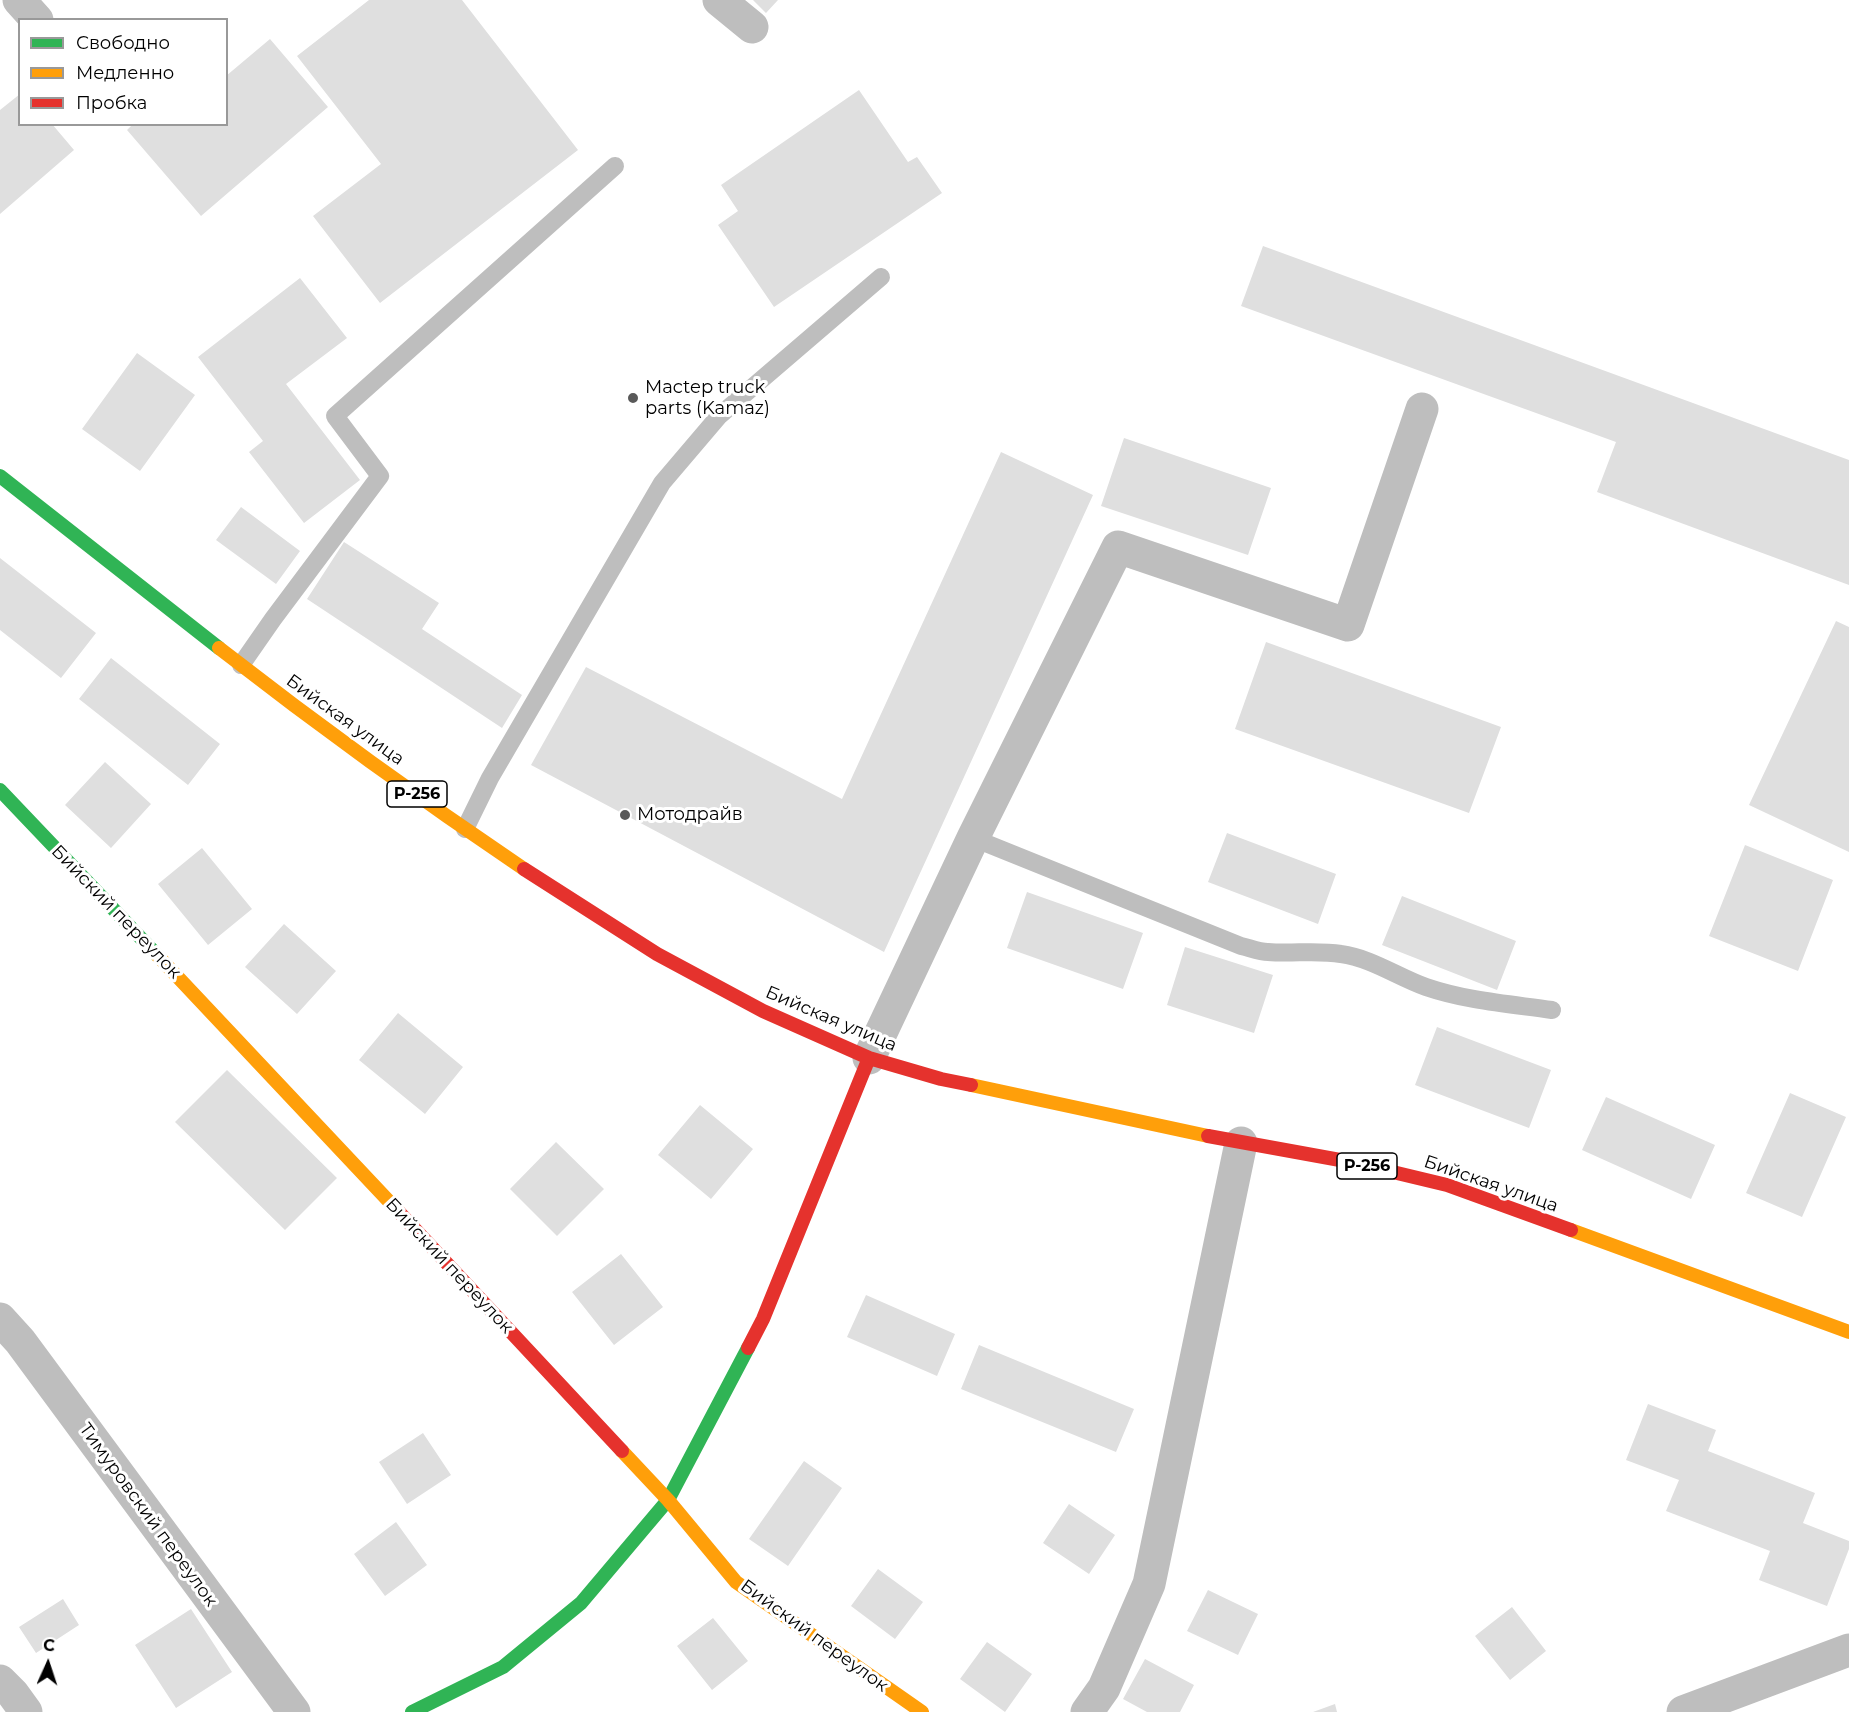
<!DOCTYPE html>
<html>
<head>
<meta charset="utf-8">
<style>
  body { margin:0 }
  #map { position:relative; width:1849px; height:1712px; overflow:hidden; background:#fff; font-family:Montserrat,sans-serif }
  canvas { display:block }
  .legend { position:absolute; left:18px; top:18px; width:210px; height:108px; box-sizing:border-box; background:#fff; border:2px solid #999; margin:0; padding:8px 10px; list-style:none; font-size:18px; color:#000 }
  .legend li { display:flex; align-items:center; gap:12px; height:30px }
  .legend b { width:30px; border:2px solid #999 }
  .north { position:absolute; left:18px; top:1634px; width:60px; height:60px; -webkit-text-stroke:4px #fff; paint-order:stroke; rotate:3deg; font-size:16px; font-weight:700; line-height:24px; text-align:center; color:#000 }
  .north::after { content:''; display:block; margin:auto; width:21px; height:27px; background:#000; clip-path:polygon(50% 0,100% 100%,50% 72%,0 100%) }
</style>
</head>
<body>
<div id="map">
<canvas width="1849" height="1712"></canvas>
<ul class="legend">
<li><b style="height:8px;background:#30b455"></b>Свободно</li>
<li><b style="height:8px;background:#ff9f0a"></b>Медленно</li>
<li><b style="height:8px;background:#e5322d"></b>Пробка</li>
</ul>
<div class="north">С</div>
</div>
<script>
const ctx = document.querySelector('canvas').getContext('2d');
ctx.lineJoin = 'round';
function fill(path, color) {
  ctx.fillStyle = color;
  ctx.fill(path, 'evenodd');
}
function stroke(path, color, width, dash) {
  ctx.strokeStyle = color;
  ctx.lineWidth = width;
  ctx.lineCap = dash ? 'butt' : 'round';
  ctx.setLineDash(dash || []);
  ctx.stroke(path);
}
function label(font, color, halo, rows, align = 'center') {
  ctx.font = font + ' Montserrat,sans-serif';
  ctx.lineWidth = 6;
  ctx.setLineDash([]);
  ctx.textBaseline = 'middle';
  ctx.strokeStyle = halo;
  ctx.fillStyle = color;
  for (const [text, x, y, turn = 0] of rows) {
    ctx.save();
    ctx.translate(x, y);
    ctx.rotate((+turn || 0) * Math.PI / 180);
    ctx.textAlign = isNaN(turn) ? turn : align;
    if (halo) ctx.strokeText(text, 0, 0);
    ctx.fillText(text, 0, 0);
    ctx.restore();
  }
}
fill(new Path2D(`
  M369,0H462L578,150L380,303L313,216L381,164L297,56Z
  M753,0H778L766,13Z
  M270,39L328,107L201,216L127,130L133,124H226V76Z
  M859,90L908,162L917,157L942,193L774,307L718,225L738,211L721,185Z
  M20,94V124H52L74,150L0,214V110Z
  M1263,246L1849,460V585L1597,492L1616,442L1241,306Z
  M300,278L347,338L286,384L360,480L304,523L249,452L263,441L198,357Z
  M137,353L195,395L140,471L82,429Z
  M1124,438L1271,488L1248,555L1101,506Z
  M1001,452L1093,495L884,952L531,765L586,667L842,799Z
  M241,507L300,551L276,584L216,540Z
  M344,542L439,603L422,629L522,695L502,728L307,599Z
  M0,558L96,633L61,678L0,630Z
  M1836,621L1849,627V852L1749,805Z
  M1266,642L1501,727L1469,813L1235,729Z
  M111,658L220,744L188,785L79,699Z
  M105,762L151,804L111,848L65,805Z
  M1227,833L1336,874L1318,924L1208,882Z
  M1745,845L1833,880L1798,971L1709,936Z
  M202,848L252,909L208,945L158,884Z
  M1027,892L1143,933L1123,989L1007,948Z
  M1402,896L1516,941L1497,990L1382,945Z
  M284,924L336,971L297,1014L245,967Z
  M1185,947L1273,975L1254,1033L1167,1005Z
  M398,1013L463,1067L425,1114L359,1060Z
  M1437,1027L1551,1070L1529,1128L1415,1085Z
  M227,1070L337,1178L285,1230L175,1122Z
  M1790,1093L1846,1117L1802,1217L1746,1193Z
  M1606,1097L1715,1145L1691,1199L1582,1150Z
  M700,1105L753,1149L711,1199L658,1155Z
  M556,1142L604,1189L557,1236L510,1189Z
  M621,1254L663,1307L614,1345L572,1292Z
  M866,1295L955,1334L937,1376L847,1337Z
  M979,1345L1134,1409L1116,1452L961,1389Z
  M1648,1404L1716,1430L1708,1451L1815,1493L1803,1523L1849,1541V1549L1827,1606L1759,1580L1770,1551L1666,1511L1679,1480L1626,1460Z
  M423,1433L451,1475L407,1504L379,1462Z
  M804,1461L842,1488L788,1566L749,1539Z
  M1069,1504L1115,1535L1089,1574L1043,1543Z
  M396,1522L427,1565L385,1596L354,1554Z
  M878,1569L923,1602L895,1639L851,1606Z
  M1208,1590L1258,1614L1238,1655L1187,1631Z
  M63,1599L79,1625L36,1653L19,1627Z
  M1512,1607L1546,1651L1510,1680L1475,1636Z
  M191,1609L232,1672L176,1708L135,1645Z
  M713,1618L748,1661L712,1690L677,1646Z
  M987,1642L1032,1674L1005,1712L960,1679Z
  M1145,1659L1194,1685L1180,1712H1147L1123,1699Z
  M1335,1704L1337,1712H1313Z`), '#dfdfdf');
stroke(new Path2D(`
  M241,665L273,619L380,476L335,416L615,166
  M465,829L490,778L662,483L719,416L881,277
  M973,838L1241,946C1250,948 1259,952 1268,952C1292,954 1317,950 1341,954C1371,958 1398,977 1426,987C1467,1001 1510,1004 1552,1010`), '#bebebe', 18);
stroke(new Path2D(`
  M19,0L37,20
  M719,0L752,27
  M869,1058L973,838L1118,547L1348,625L1422,409
  M0,1319L20,1341L294,1712
  M0,1681L13,1694L26,1712
  M1087,1712L1104,1688L1149,1584L1241,1143
  M1683,1712L1849,1650`), '#bebebe', 33);
stroke(new Path2D(`
  M0,476L219,648
  M0,790L157,955
  M412,1712L503,1667L581,1603L668,1500L748,1348`), '#30b455', 14);
stroke(new Path2D(`
  M219,648C318,725 420,799 524,869
  M157,955L398,1211
  M971,1085L1208,1136
  M1571,1230L1849,1332
  M622,1451L668,1500L736,1582L922,1712`), '#ff9f0a', 14);
stroke(new Path2D(`
  M524,869L657,954L763,1011L869,1058L941,1079L971,1085
  M1208,1136L1351,1162L1447,1185L1571,1230
  M398,1211L622,1451
  M748,1348L763,1319L869,1058`), '#e5322d', 14);
for (const [x, y, r, color] of [
  [633,398,6,"#595959"],
  [625,815,6,"#595959"]
]) {
  const dot = new Path2D();
  dot.arc(x, y, r, 0, 2 * Math.PI);
  ctx.fillStyle = color;
  ctx.fill(dot);
  stroke(dot, '#fff', 2);
}
for (const [x, y, w] of [
  [417,794,60],
  [1367,1166,60]
]) {
  const box = new Path2D();
  box.roundRect(x - w / 2, y - 13, w, 26, 4.5);
  ctx.fillStyle = '#fff';
  ctx.fill(box);
  stroke(box, '#000', 1.5);
}
label('bold 16px', '#000', null, [
  ["Р-256",417,794],
  ["Р-256",1367,1166]
]);
label('18px', '#000', '#fff', [
  ["Mactep truck",645,388],
  ["parts (Kamaz)",645,409],
  ["Мотодрайв",637,815]
], 'left');
label('18px', '#000', '#fff', [
  ["Бийская улица",345,720,36],
  ["Бийский переулок",116,912,46],
  ["Бийская улица",831,1019,23],
  ["Бийская улица",1491,1184,19],
  ["Бийский переулок",449,1266,47],
  ["Тимуровский переулок",148,1515,54],
  ["Бийский переулок",814,1636,36]
]);
</script>
</body>
</html>
